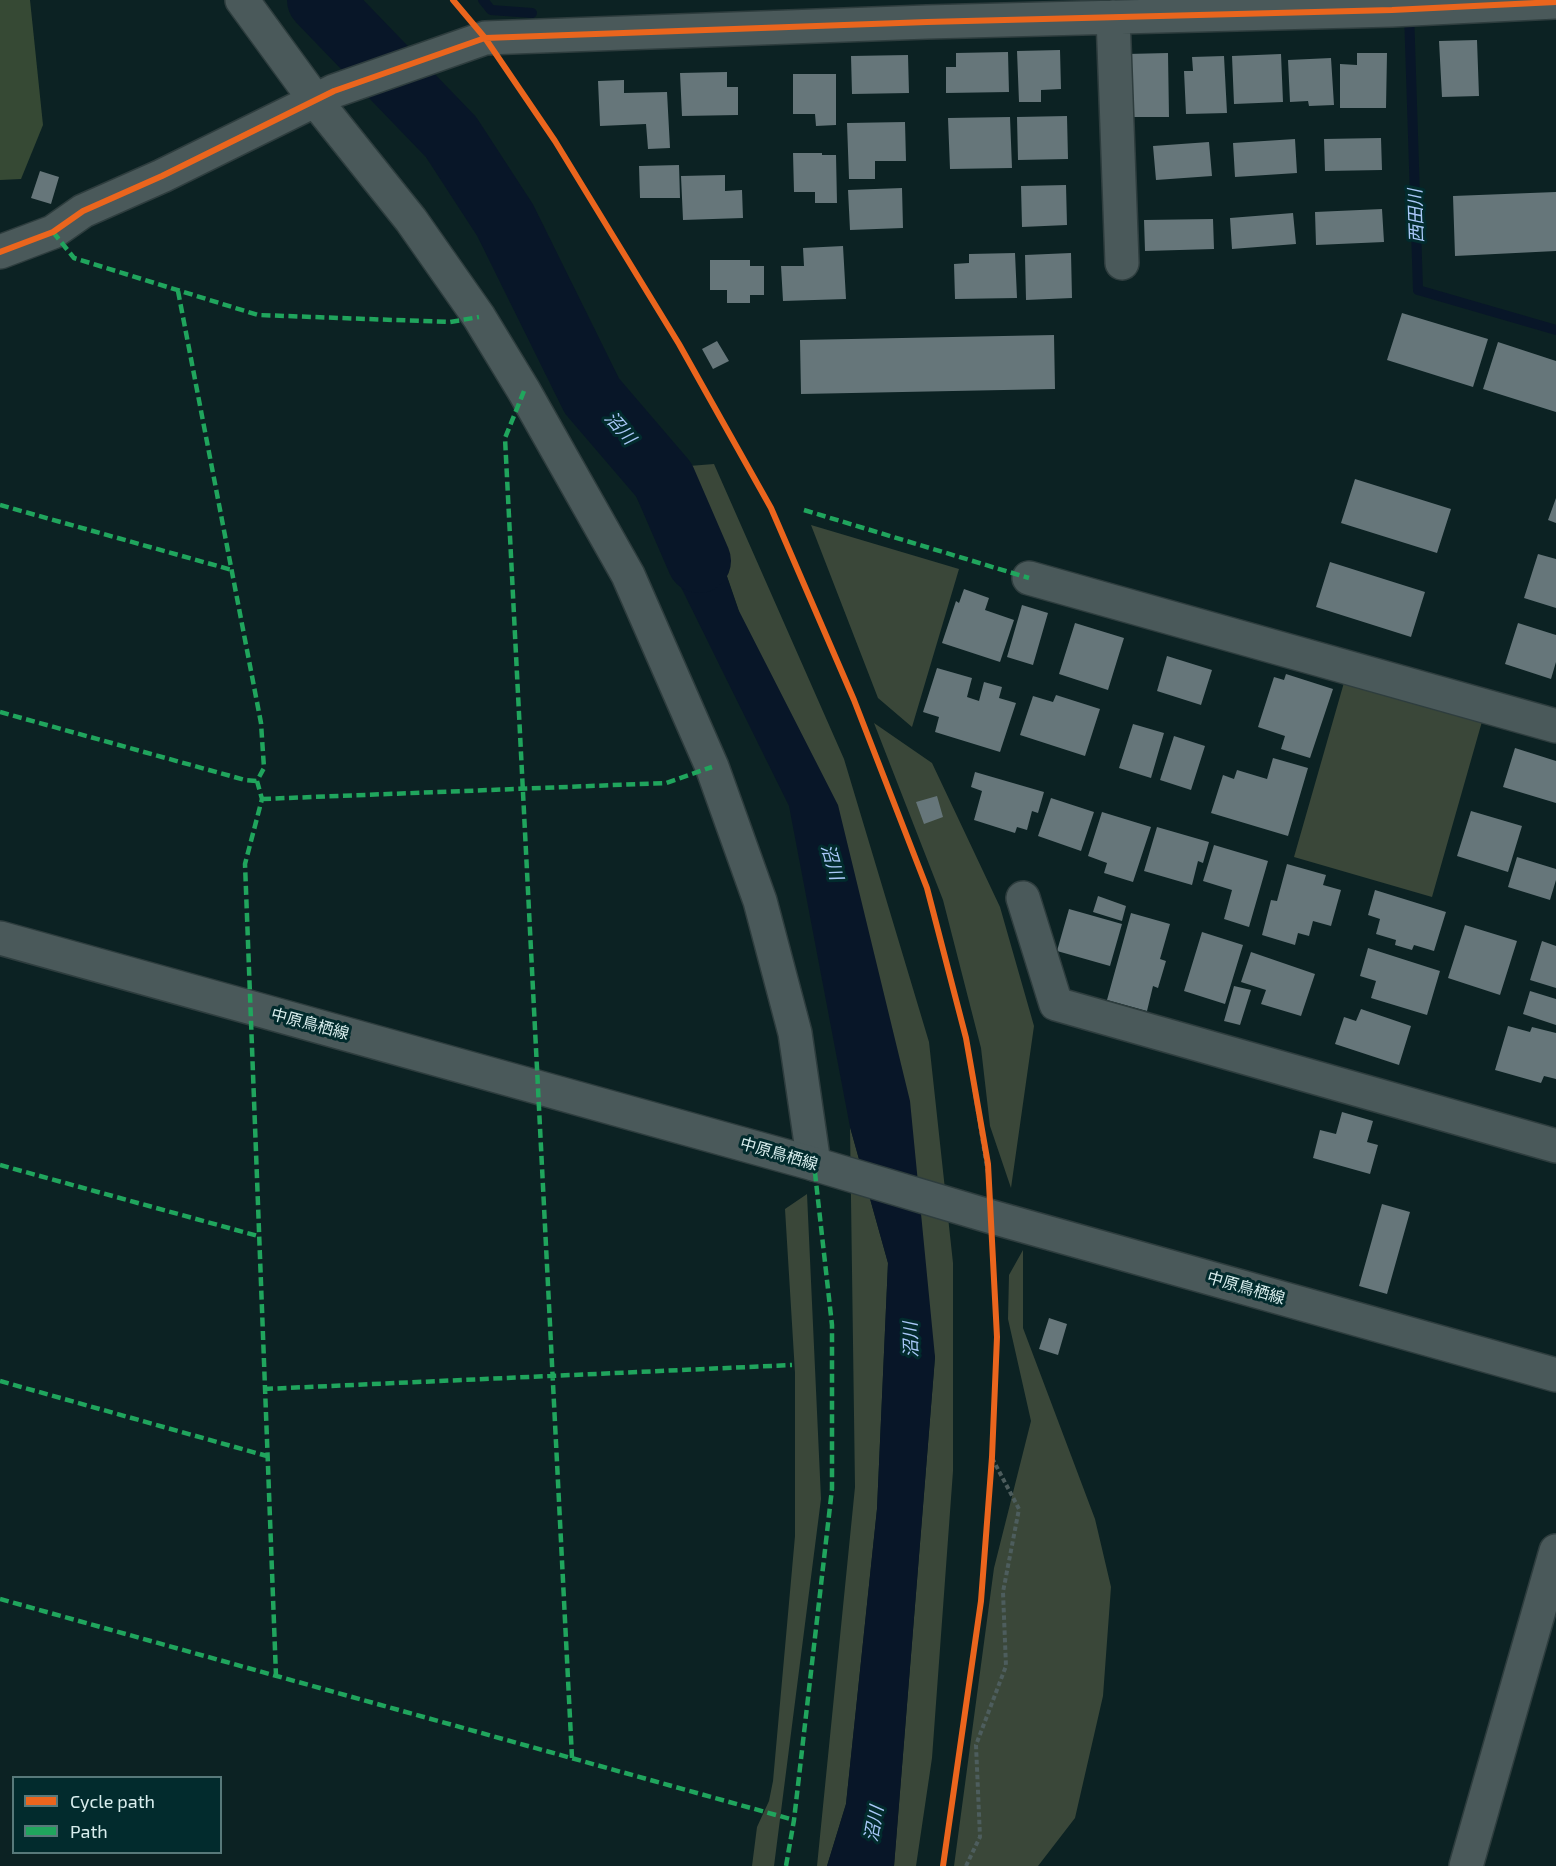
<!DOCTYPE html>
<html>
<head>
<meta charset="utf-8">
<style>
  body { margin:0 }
  #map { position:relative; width:1556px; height:1866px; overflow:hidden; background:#0c2223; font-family:"Exo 2",sans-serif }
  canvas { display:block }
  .legend { position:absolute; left:12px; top:1776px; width:210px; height:78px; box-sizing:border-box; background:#022b2d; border:2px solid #58797a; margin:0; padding:8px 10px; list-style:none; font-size:18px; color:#d9eeee }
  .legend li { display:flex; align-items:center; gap:12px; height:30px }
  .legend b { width:30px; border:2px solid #58797a }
</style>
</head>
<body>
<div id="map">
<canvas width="1556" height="1866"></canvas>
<ul class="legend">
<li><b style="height:8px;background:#eb651d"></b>Cycle path</li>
<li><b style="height:8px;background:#20a55d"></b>Path</li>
</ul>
</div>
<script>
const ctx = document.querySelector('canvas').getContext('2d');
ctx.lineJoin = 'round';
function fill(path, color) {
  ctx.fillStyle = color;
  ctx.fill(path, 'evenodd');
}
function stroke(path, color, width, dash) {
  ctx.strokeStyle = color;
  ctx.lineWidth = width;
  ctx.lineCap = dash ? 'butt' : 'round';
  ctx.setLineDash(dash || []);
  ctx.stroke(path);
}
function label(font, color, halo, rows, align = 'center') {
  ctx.font = font + ' "Exo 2","Noto Sans JP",sans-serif';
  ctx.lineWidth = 6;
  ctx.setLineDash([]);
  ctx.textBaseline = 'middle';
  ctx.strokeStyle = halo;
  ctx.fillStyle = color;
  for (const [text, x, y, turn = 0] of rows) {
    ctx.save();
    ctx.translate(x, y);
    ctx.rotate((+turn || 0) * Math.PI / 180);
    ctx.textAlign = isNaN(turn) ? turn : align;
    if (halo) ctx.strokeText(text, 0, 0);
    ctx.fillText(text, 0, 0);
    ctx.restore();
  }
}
fill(new Path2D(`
  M714,464L844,759L929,1042L953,1263V1471L932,1758L916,1866H894L935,1357L738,608L689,466Z
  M811,525L959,569L912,727L878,698Z
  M1345,679L1483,718L1432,897L1294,857Z
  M874,723L932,763L1000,907L1034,1026L1011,1188L990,1126L981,1048L943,900Z
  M850,1127L888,1263L877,1509L846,1804L827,1866H817L855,1487Z
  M807,1194L821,1499L774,1866H752L757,1827L769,1801L773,1781L795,1536V1373L785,1209Z
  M1023,1250V1328L1095,1519L1111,1587L1103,1696L1075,1818L1038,1866H954L994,1568L1031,1421L1008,1319L1009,1275Z`), '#3a4739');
fill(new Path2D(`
  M0,0H30L43,125L21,179L0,180Z`), '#364934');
fill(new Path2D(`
  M689,466L738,609L838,805L910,1101L935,1357L894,1866H827L846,1804L877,1509L888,1263L850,1127L789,806L635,494Z`), '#081628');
stroke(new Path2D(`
  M483,0L491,10L532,13
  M1409,12L1418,290L1556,330`), '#081628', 10);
stroke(new Path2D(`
  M319,0L451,137L505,220L592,396L664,480L699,561`), '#081628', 64);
fill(new Path2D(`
  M1477,40L1479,96L1442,97L1439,41Z
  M1060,50L1061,89L1041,90V102H1019L1017,51Z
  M1008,52L1009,92L946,93V67H956V53Z
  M1168,53L1169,117H1128L1127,54Z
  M1357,53H1387L1386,108H1340V64L1357,65Z
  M1281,54L1283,102L1234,104L1232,56Z
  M908,55L909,93L852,94L851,56Z
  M1224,56L1227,113L1186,114L1184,71H1193L1192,57Z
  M1331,58L1334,105L1309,106L1308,101L1290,102L1288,60Z
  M727,72V87H738V115L682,116L680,73Z
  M793,74H836V125L816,126L815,114H793Z
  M624,80V93L667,92L670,148L648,149L646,124L600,126L598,81Z
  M1067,116L1068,159L1018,160L1017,117Z
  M1010,117L1012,168L950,169L948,118Z
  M905,122L906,161H875V179H849L847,123Z
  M1381,138L1382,170L1325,171L1324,139Z
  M1295,139L1297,173L1235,177L1233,143Z
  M1209,142L1212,176L1156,180L1153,146Z
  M793,153H822V155H836L837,203H815V192H794Z
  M679,165L680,198H640L639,166Z
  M40,171L59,177L51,204L31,198Z
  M725,175V191L742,190L743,218L683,220L681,176Z
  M1066,185L1067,225L1022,227L1021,186Z
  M902,188L903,228L850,230L848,190Z
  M1556,192V251L1455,256L1453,196Z
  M1382,209L1384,242L1316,245L1315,212Z
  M1293,213L1296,244L1232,249L1230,218Z
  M1213,219L1214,249L1145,251L1144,220Z
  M843,246L846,299L783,301L781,266H804L803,248Z
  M1015,253L1017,298L955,299L954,264L969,263V254Z
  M1071,253L1072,298L1026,300L1025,255Z
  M710,260H750V266H764V295H750V303H727V290H710Z
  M1402,313L1488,339L1473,387L1387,360Z
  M1054,335L1055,389L801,394L800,340Z
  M717,341L729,361L713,369L702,349Z
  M1498,342L1556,361V412L1483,389Z
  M1355,479L1451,509L1437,553L1341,523Z
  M1556,498V523L1548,520Z
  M1538,554L1556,559V608L1524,598Z
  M1330,562L1425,592L1411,637L1316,607Z
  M964,589L989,598L985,610L1014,620L1000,662L942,643L956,601L959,603Z
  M1022,605L1048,613L1033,665L1007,657Z
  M1075,623L1124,638L1108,690L1059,674Z
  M1518,623L1556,635V662L1551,679L1505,664Z
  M1167,656L1212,670L1201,705L1157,691Z
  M937,668L972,678L967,697L979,701L984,682L1002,687L999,698L1016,703L1000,752L935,732L939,717L923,712Z
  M1286,674L1333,689L1310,758L1281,749L1285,736L1258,727L1274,677L1284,680Z
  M1056,695L1100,709L1085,756L1020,735L1033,696L1053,702Z
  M1133,724L1164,733L1151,778L1119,768Z
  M1174,736L1205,746L1191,790L1160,780Z
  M1515,748L1556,761V803L1503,787Z
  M1273,758L1308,768L1288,836L1211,813L1223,775L1234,779L1237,770L1267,779Z
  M975,772L1044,792L1038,813L1032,811L1027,830L1017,827L1015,833L974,820L982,791L971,787Z
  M937,796L943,817L924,824L916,802Z
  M1051,798L1094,812L1081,851L1038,836Z
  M1471,811L1522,826L1508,872L1457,856Z
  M1102,812L1151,827L1133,882L1104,873L1107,863L1088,856Z
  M1157,827L1209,842L1203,863L1198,861L1192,885L1144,871Z
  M1214,845L1268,861L1249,927L1224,919L1232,890L1203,881Z
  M1517,857L1556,869V880L1550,900L1508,887Z
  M1287,864L1326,875L1323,885L1341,890L1331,926L1313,921L1309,936L1298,933L1295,945L1262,935L1271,900L1277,901Z
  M1375,890L1446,912L1434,951L1414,945L1412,950L1395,945L1396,940L1376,934L1380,919L1368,915Z
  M1098,896L1126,906L1122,921L1093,912Z
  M1069,909L1122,924L1110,966L1057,951Z
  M1131,913L1170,924L1160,959L1166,961L1158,988L1153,986L1147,1011L1107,1000Z
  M1465,925L1517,941L1500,995L1448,978Z
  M1202,932L1243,945L1225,1004L1184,991Z
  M1542,941L1556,946V988L1530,980Z
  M1368,948L1440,971L1427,1015L1371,998L1376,981L1360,976Z
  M1251,952L1315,974L1301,1016L1261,1004L1266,990L1241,982Z
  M1234,986L1251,990L1240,1025L1224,1021Z
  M1530,991L1556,999V1025L1523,1014Z
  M1361,1009L1411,1026L1399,1065L1335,1044L1344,1017L1356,1021Z
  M1508,1026L1530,1032L1532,1027L1556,1033V1079L1544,1076L1541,1083L1495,1070Z
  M1342,1112L1373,1121L1367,1142L1378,1145L1370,1174L1313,1158L1320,1130L1336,1134Z
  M1382,1204L1410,1212L1387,1294L1359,1286Z
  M1049,1318L1067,1324L1058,1355L1039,1349Z`), '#66767a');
const street = new Path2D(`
  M242,0L315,100L411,220L479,317L524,391L628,575L712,767L760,901L795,1033L814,1164
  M1113,17L1122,263
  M0,252L53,232L83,211L162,176L334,91L485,38L927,22L1392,10L1556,2
  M1029,578L1556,726
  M1023,898L1056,1004L1556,1146
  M1466,1866L1556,1551`);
const secondary = new Path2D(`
  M0,938L814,1164L992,1217L1556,1375`);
stroke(street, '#2e3d3e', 36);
stroke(secondary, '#2e3d3e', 36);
stroke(new Path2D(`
  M453,0L462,11
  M508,72L555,141L679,344L771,508L854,700L927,888L966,1038L989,1180
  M943,1866L981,1601L992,1457L997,1337L993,1253
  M966,1866L980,1837L976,1745L1006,1666L1003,1592L1019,1509L992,1458`), '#4d5d5d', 4, [4.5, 3]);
stroke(street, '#4a595a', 33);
stroke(secondary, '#4a595a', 33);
stroke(new Path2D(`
  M53,232L74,258L258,315L450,322L479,317
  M178,291L261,723L264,768L257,781L262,799L245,864L276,1676
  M524,391L505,438L572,1758
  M0,505L232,570
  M804,510L1029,578
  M0,712L245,780L257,781
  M262,799L666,783L712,767
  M0,1165L258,1236
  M0,1381L267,1456
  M264,1389L792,1365
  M0,1599L794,1820
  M786,1866L794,1820L832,1489V1325L814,1164`), '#20a55d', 4.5, [9, 4.5]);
stroke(new Path2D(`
  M453,0L485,38L555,141L679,344L771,508L854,700L927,888L966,1038L988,1164L997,1337L992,1457L981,1601L943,1866
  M0,252L53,232L83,211L162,176L334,91L485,38L927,22L1392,10L1556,2`), '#eb651d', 6);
label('16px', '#d9eeee', '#022b2d', [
  ["中原鳥栖線",310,1024,15],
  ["中原鳥栖線",779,1154,16],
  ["中原鳥栖線",1246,1288,16]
]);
label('italic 18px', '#a9c8f8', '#022b2d', [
  ["西田川",1416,216,-92],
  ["沼川",620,428,49],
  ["沼川",832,862,74],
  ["沼川",911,1340,-92],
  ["沼川",874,1824,-80]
]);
</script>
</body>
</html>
